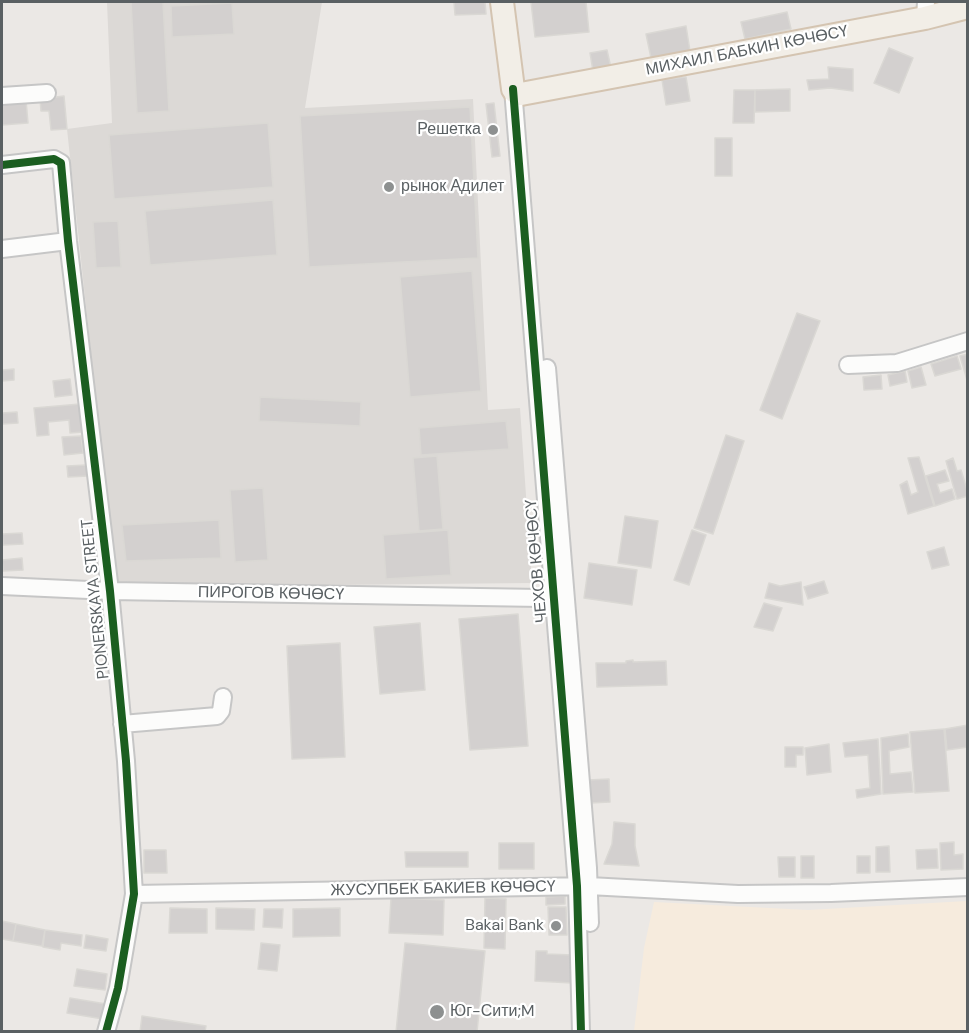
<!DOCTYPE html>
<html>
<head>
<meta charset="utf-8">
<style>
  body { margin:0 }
  #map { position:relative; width:969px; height:1033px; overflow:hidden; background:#ebe8e5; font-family:"DM Sans",sans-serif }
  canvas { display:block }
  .frame { position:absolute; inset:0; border:3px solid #5a6063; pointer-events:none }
</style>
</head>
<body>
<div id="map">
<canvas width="969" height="1033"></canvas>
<div class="frame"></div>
</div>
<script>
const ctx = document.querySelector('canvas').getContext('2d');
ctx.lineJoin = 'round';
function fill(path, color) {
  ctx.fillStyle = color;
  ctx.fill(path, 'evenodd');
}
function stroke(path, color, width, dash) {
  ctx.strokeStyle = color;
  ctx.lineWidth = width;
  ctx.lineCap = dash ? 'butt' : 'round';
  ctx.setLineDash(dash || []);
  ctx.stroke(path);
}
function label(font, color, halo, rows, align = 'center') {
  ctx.font = font + ' "DM Sans",sans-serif';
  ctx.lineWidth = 4.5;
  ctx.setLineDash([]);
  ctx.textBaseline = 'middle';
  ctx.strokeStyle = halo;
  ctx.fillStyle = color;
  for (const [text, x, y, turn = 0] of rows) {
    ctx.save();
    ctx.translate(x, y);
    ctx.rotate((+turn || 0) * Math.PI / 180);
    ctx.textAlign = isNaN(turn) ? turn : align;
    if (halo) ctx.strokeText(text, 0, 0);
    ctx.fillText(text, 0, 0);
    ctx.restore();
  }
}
fill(new Path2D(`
  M967,901V1031H634L644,948L654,902L808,910Z`), '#f6ebdd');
fill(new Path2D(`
  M107,2H322L305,108L473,99L488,410L520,408L532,583L116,587L67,129L112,123Z`), '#dcd9d6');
const building = new Path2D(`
  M131,2H163L169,111L137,113Z
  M454,2H485L486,14L455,15Z
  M531,2H586L589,32L535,37Z
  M232,3L234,34L172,37L171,6Z
  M787,12L791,29L745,39L741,22Z
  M686,26L690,51L651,58L646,34Z
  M889,48L913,58L899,93L874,83Z
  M607,50L611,68L593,71L590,53Z
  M828,67L853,69V91L830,88L809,90L807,80L829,79Z
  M686,77L690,101L666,105L662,80Z
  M790,89V111L755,112V90Z
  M734,90H755L754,123H733Z
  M64,96L67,129L51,130L49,111H41L40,99Z
  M26,100L28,123L2,125V102Z
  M494,103L500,156L492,157L486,104Z
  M470,107L478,258L309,267L300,116Z
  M268,123L273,187L114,199L109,135Z
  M715,138H732V176H715Z
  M273,200L277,255L150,265L145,211Z
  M118,221L121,267L96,268L93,222Z
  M472,271L481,391L410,397L400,277Z
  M797,313L820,321L782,419L760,410Z
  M968,354V380H967L960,356Z
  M957,356L961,369L935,376L931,364Z
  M921,367L926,385L912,388L908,371Z
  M14,369V380L2,381V370Z
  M905,371L907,382L890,386L888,375Z
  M881,375L882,389L864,390L863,377Z
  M70,379L72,395L55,397L53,381Z
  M260,397L361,402L360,426L259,421Z
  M80,404L83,432L70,433L69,420L48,422L49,435L37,436L34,408Z
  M17,412L18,423L2,424V413Z
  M506,421L509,449L421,455L419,428Z
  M726,435L744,441L713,534L694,528Z
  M81,436L83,453L64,455L62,437Z
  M437,456L443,529L419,531L413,458Z
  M919,457L934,506L908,514L900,485L907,481L911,495L918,492L908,458Z
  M953,458L957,471L961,470L968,493V496L957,499L946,461Z
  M87,465L88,476L68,477L67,466Z
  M945,470L949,481L937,484L940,493L952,489L955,499L935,506L926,476Z
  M263,488L268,560L235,562L230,490Z
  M625,516L658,521L651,568L618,563Z
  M219,520L221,558L126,561L122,525Z
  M448,530L451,575L386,579L383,535Z
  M692,530L706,535L689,585L674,580Z
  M22,533L23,544L3,545L2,534Z
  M944,547L949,565L932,569L927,552Z
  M22,558L23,570L3,571L2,560Z
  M589,563L637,570L632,605L584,598Z
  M824,581L828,593L808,599L804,587Z
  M801,582L803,605L765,598L769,583L780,586Z
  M764,603L782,608L773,631L754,627Z
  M518,614L528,746L470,750L459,619Z
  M420,623L425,690L380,694L374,627Z
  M340,643L345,757L292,759L287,646Z
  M633,660V662L666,661L667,685L597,687L596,663H626V661Z
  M968,725V747L947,750L945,729Z
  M944,729L949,791L915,793L910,732Z
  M908,734L909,747L889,751L890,774L911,772L913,792L883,794L881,738Z
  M878,739L881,794L857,798L856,790L870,788L868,755L845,757L843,743Z
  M829,744L831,772L807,775L805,748Z
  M785,747H803V755H796V767H785Z
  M609,779L610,802L590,803L588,780Z
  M614,822L635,824V846L639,866L604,864L612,844Z
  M954,842V855L963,854V869L941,870L940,843Z
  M499,843H534V869H499Z
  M889,846L890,872H876V847Z
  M937,849L938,868L917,869L916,850Z
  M144,850H166L167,873H144Z
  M405,852H468V867H406Z
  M801,856H814V878H801Z
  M857,856H870V873H857Z
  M778,857H795V877H779Z
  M565,896V904L546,905V897Z
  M391,898L444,900L443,935L389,933Z
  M485,898L506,899L505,949L484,948Z
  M548,907H566L567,935H549Z
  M170,908L207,909V933H169Z
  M216,908L255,909L254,930L216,929Z
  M340,908V936L293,937V909Z
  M264,909H283L282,928L263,927Z
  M2,921L16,924L13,941L2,939Z
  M16,924L45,930L42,946L13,941Z
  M45,930L82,935L81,946L61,943L60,950L43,947Z
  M86,935L108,939L106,951L84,948Z
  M261,943L280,945L277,971L258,969Z
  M405,943L485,951L477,1032H396Z
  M536,951H547V954L573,955L572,983L535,981Z
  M77,969L107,974L105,990L74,986Z
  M70,998L106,1004L103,1019L67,1013Z
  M142,1016L206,1026L205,1032H140Z`);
fill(building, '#d3d0cf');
stroke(building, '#dad8d4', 1.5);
const minor = new Path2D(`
  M925,18L926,2
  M513,89L577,886L581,1032
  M2,96L47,93
  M2,165L54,159L61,163L68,241L110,591L126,761L134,894L118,988L106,1032
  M2,249L68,241
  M848,365L897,363L968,341
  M547,368L588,868L590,923
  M2,586L110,591L541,598L564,602
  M122,724L217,716L221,711L223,697
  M134,894L589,886L738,894L831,893L968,887`);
const major = new Path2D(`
  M502,2L513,89L515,92L521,94L925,18L968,7`);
stroke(minor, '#c6c6c6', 20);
stroke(major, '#d4c4b1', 26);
stroke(minor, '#fcfcfb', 16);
stroke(major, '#f2eee7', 22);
stroke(new Path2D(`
  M513,89L577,886L581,1032
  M2,165L54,159L61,163L68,241L110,591L126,761L134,894L118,988L106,1032`), '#1b5e20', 8);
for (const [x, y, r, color] of [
  [493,130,6,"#8d9090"],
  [389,187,6,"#8d9090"],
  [556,926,6,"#8d9090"],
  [437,1012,8,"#8d9090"]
]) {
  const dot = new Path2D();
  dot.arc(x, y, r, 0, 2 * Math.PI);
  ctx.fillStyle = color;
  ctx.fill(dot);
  stroke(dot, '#fff', 2);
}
label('16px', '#5a6063', '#fff', [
  ["МИХАИЛ БАБКИН КӨЧӨСҮ",747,51,-11],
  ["ЧЕХОВ КӨЧӨСҮ",537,561,-95],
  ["ПИРОГОВ КӨЧӨСҮ",271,594,1],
  ["PIONERSKAYA STREET",96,599,-96],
  ["ЖУСУПБЕК БАКИЕВ КӨЧӨСҮ",443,889,-1]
]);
label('16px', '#5a6063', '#fff', [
  ["Решетка",481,130],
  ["рынок Адилет",401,187,"left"],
  ["Bakai Bank",544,926],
  ["Юг-Сити;M",450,1012,"left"]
], 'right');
</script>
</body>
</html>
